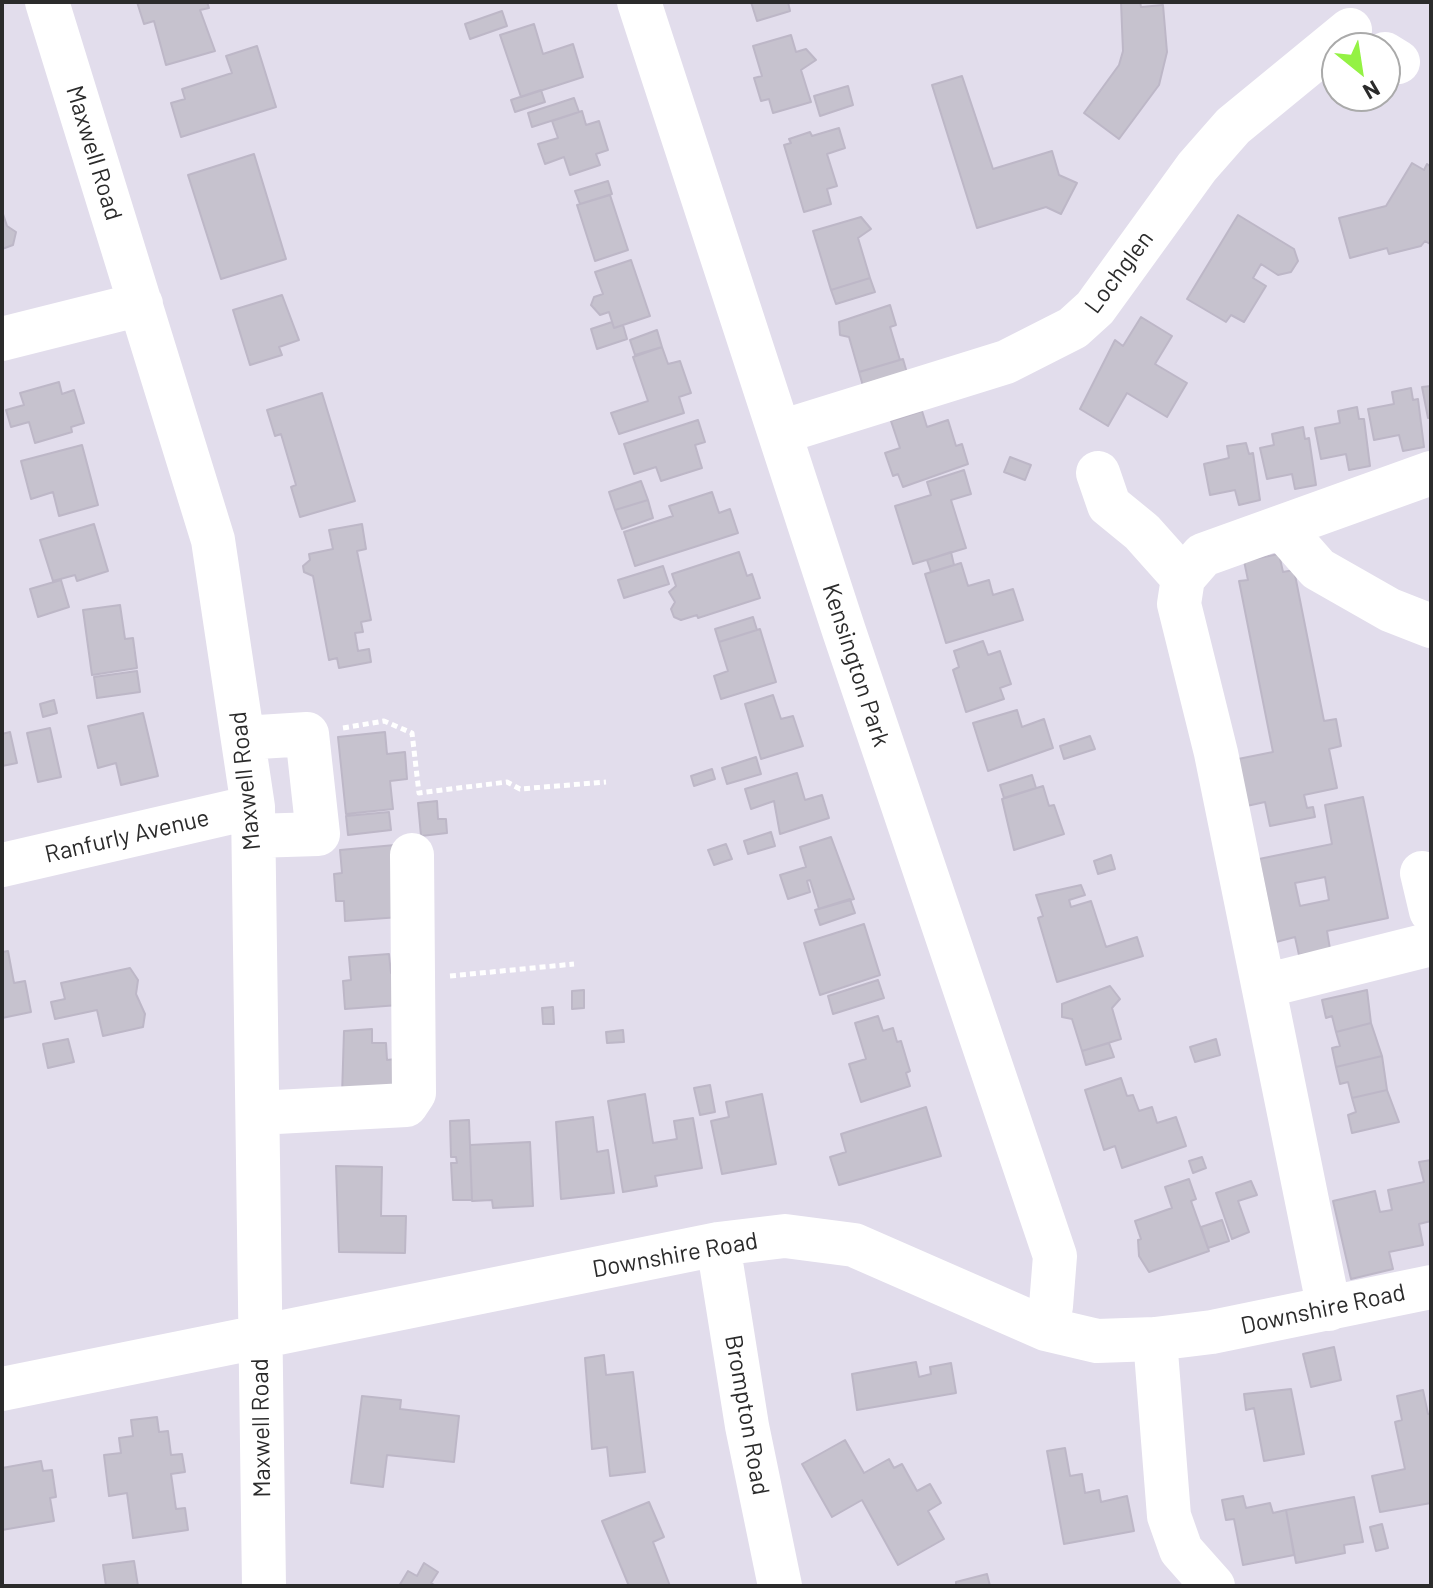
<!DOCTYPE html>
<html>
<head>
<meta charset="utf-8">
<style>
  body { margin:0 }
  #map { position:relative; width:1433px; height:1588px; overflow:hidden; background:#e2ddec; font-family:Barlow,sans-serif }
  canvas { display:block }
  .frame { position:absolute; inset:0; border:4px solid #2b2b2b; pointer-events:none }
  .north { position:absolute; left:1321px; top:32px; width:80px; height:80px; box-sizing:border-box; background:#fff; border:2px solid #aaa; border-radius:50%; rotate:150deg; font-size:22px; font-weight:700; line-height:32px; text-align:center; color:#2b2b2b }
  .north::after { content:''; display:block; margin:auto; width:28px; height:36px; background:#94f244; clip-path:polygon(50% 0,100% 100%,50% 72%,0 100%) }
</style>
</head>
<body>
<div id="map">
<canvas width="1433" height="1588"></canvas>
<div class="frame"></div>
<div class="north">N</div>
</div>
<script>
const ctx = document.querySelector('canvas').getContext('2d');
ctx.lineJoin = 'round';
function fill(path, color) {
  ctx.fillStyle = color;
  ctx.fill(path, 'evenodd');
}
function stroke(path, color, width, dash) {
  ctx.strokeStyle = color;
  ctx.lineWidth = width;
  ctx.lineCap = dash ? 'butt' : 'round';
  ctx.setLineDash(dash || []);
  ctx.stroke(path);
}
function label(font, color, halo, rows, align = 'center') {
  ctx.font = font + ' Barlow,sans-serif';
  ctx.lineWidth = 6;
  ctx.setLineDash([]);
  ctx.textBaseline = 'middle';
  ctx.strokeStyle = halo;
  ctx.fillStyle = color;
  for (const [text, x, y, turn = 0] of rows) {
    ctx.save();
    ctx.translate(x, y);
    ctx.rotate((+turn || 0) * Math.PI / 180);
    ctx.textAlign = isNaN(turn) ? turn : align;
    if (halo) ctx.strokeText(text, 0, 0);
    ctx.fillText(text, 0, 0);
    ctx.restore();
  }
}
const building = new Path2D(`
  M137,2H207L209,8L200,10L215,51L166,65L154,21L144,24Z
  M751,2H788L790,11L757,21Z
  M1121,2H1140L1141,7L1163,5L1167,52L1159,85L1119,139L1084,113L1119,65L1123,51Z
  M502,11L507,26L470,39L465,24Z
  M534,24L543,54L573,44L583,77L521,97L500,35Z
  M791,35L796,52L806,49L816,60L801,70L811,102L773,113L769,99L761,101L754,78L762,76L753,46Z
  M257,46L276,107L181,137L171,103L185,99L182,89L232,73L226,56Z
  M962,76L993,169L1052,151L1059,175L1077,183L1061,214L1046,207L977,228L932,85Z
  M848,86L853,105L820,116L814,96Z
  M541,90L545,102L515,112L511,100Z
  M574,98L579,112L532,127L528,113Z
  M582,111L586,125L599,121L608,150L596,154L600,165L570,175L564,157L545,164L538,144L558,138L552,121Z
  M839,128L845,148L827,154L837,186L827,189L831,204L804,212L784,145L791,143L789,139L810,132L812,136Z
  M254,154L286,259L221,279L188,175Z
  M1412,163L1424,170L1427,164L1431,167L1430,244L1425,241L1421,246L1389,254L1387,248L1350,258L1339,218L1386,206Z
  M608,181L612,194L580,204L575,191Z
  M610,195L628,250L595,261L577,205Z
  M2,211L7,226L16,232L13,245L2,249Z
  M1238,215L1294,249L1298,261L1291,272L1278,275L1261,264L1253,278L1266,286L1244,322L1231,315L1226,322L1187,299Z
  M861,217L871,229L858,238L870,278L831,290L813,231Z
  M631,260L650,316L614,328L609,312L600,315L591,305L594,297L603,294L595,272Z
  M870,278L875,292L836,304L831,290Z
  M282,295L299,340L279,347L282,355L250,365L233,310Z
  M890,305L896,325L890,327L900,360L859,372L849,337L840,335L839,322Z
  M1141,317L1172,336L1155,364L1187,383L1167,417L1127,393L1108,426L1080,409L1115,340L1123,346Z
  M612,322L614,328L623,325L627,339L597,349L591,329Z
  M657,330L662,347L635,355L630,340Z
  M662,347L668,364L680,361L691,393L679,397L684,413L619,434L611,413L648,401L633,357Z
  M903,359L907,373L863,386L859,372Z
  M59,382L62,394L74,390L84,423L71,427L72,432L35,443L29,422L11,427L6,410L24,405L20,393Z
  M1431,386V418H1428L1422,387Z
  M1411,388L1413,400L1418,399L1424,447L1403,451L1399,435L1374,440L1368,409L1394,404L1392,392Z
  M322,393L355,501L300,517L291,487L296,485L281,434L275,436L267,410Z
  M1357,407L1359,419H1364L1370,466L1349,470L1346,454L1321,459L1315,428L1340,423L1338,411Z
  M922,411L927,427L948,420L956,446L962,444L968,464L903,487L898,474L893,476L885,453L900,448L891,421Z
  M698,420L705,442L695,445L702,468L661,481L656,467L634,474L624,444Z
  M1303,427L1305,439L1309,438L1316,485L1295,489L1292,474L1267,479L1260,448L1274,445L1272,434Z
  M1246,443L1249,454L1253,453L1260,500L1239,505L1235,490L1210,495L1204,464L1229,458L1227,446Z
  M82,445L98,505L59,516L53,492L31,499L21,461Z
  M1010,457L1031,465L1025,480L1004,472Z
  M964,470L971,494L951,500L966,548L913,564L895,506L931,495L927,482Z
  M641,481L648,500L615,510L609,492Z
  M712,492L719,513L730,509L738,533L635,566L624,532L673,516L669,506Z
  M648,500L653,518L622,529L615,510Z
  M94,524L108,571L77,581L75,575L53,581L40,540Z
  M362,524L366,549L357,551L371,620L361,622L363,632L355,633L358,651L369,649L371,662L339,668L337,658L329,660L313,576L304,572L303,566L310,560L309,554L333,549L329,530Z
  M739,552L747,576L752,574L760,598L698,618L697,615L681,620L674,617L671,609L675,602L669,592L676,586L672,574Z
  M951,552L954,565L931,572L927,560Z
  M1279,554L1283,572L1294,570L1324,721L1336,719L1341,746L1329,749L1337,788L1304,795L1307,808L1313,807L1315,817L1270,826L1265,802L1242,807L1233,760L1273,752L1239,581L1248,580L1244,561Z
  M961,563L968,586L989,580L993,595L1013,589L1023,620L946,643L925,574Z
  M663,566L669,584L624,598L618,580Z
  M61,580L69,607L38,617L30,589Z
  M120,605L125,639L133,638L137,668L92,675L83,610Z
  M753,617L757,630L719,642L715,629Z
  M760,629L776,682L721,699L714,676L728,671L719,642Z
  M983,641L988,655L1000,651L1011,684L1000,688L1004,699L966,712L953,670L959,667L954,651Z
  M137,671L140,692L97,698L94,677Z
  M773,695L781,719L793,716L803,746L761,759L745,704Z
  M54,700L57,713L43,717L40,704Z
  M1017,710L1022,727L1044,719L1053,748L988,771L973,723Z
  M143,713L158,776L121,785L116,763L98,768L88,726Z
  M50,728L61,777L38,782L27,733Z
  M10,732L17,763L2,766V734Z
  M385,732L387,754L405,752L407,779L390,781L393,809L346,814L338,737Z
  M1090,736L1095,749L1064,759L1060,746Z
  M756,757L761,774L727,784L722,768Z
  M712,769L715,779L694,786L691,776Z
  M797,773L805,800L822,795L829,818L780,834L774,801L751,809L745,789Z
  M1032,775L1036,788L1004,798L1000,785Z
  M1043,786L1049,806L1054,805L1064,834L1014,850L1002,799Z
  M1363,797L1388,918L1327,931L1330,949L1299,955L1295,937L1276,942L1259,859L1332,844L1325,805ZM1325,877L1329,900L1300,906L1295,883Z
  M437,801L438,819H446L447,833L421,836L418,803Z
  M389,812L391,830L348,835L346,816Z
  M771,832L775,846L748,854L744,841Z
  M831,837L854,899L819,909L810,880L807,881L810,892L788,899L780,875L806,867L800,847Z
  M726,844L732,859L714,865L708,850Z
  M395,845L400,917L345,921L344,901H336L334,874L342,873L340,850Z
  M1111,855L1115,869L1098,874L1094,861Z
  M1081,885L1085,895L1069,900L1071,907L1091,901L1106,947L1137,937L1143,956L1057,982L1038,918L1043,916L1036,895Z
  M850,899L855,913L820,925L815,910Z
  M864,924L880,975L820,995L804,943Z
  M8,951L14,983L25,981L31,1012L2,1018V952Z
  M389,954L391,973H397L399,1005L345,1009L343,981L351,980L349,957Z
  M130,968L138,980L136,994L145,1014L143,1027L103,1036L97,1010L55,1019L51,1002L65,999L61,983Z
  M878,980L884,998L833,1014L828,996Z
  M1110,986L1120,999L1112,1008L1121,1039L1082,1051L1072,1019L1062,1017V1004Z
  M584,990V1008L572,1009V991Z
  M1367,990L1371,1023L1336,1032L1332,1016L1326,1018L1322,1000Z
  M553,1007L554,1024H543L542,1008Z
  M878,1016L883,1031L893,1028L897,1042L901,1041L910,1071L906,1073L910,1086L861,1102L849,1064L866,1059L855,1023Z
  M1371,1023L1382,1056L1336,1067L1332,1048L1340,1046L1336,1032Z
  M372,1029V1043H386L387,1060L396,1059L397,1093L342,1096L344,1031Z
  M623,1030L624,1042L607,1043L606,1032Z
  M68,1039L74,1062L48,1068L43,1044Z
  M1216,1039L1220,1055L1195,1062L1190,1047Z
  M1109,1043L1114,1057L1086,1065L1082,1051Z
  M1382,1056L1387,1090L1352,1098L1348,1082L1340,1084L1336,1067Z
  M1121,1078L1127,1096L1133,1095L1139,1111L1152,1107L1157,1123L1176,1117L1186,1146L1122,1168L1115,1146L1104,1150L1085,1090Z
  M710,1085L715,1112L700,1115L694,1088Z
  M1387,1090L1399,1122L1352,1133L1348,1115L1356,1112L1352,1098Z
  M645,1094L653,1143L677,1139L674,1121L693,1118L702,1168L655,1176L657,1186L623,1192L608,1101Z
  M762,1094L776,1164L722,1174L711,1121L729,1117L726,1102Z
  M926,1107L941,1156L839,1185L830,1157L846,1152L841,1134Z
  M593,1117L597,1152L608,1150L614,1193L561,1199L556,1122Z
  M469,1120L472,1200H453L451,1163H457L456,1157H451L450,1121Z
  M530,1142L533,1206L493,1208L492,1200L472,1201L470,1145Z
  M1202,1157L1206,1168L1193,1173L1189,1161Z
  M1431,1160V1221L1419,1224L1423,1245L1389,1252L1393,1269L1351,1279L1333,1201L1375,1191L1380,1212L1392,1210L1388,1190L1424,1182L1419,1162Z
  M336,1166L382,1167L381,1216H406L405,1253L339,1252Z
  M1189,1179L1196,1199L1191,1201L1209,1251L1149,1272L1139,1256L1138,1240L1141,1239L1135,1221L1172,1208L1165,1187Z
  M1251,1181L1257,1195L1238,1201L1249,1232L1232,1239L1216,1193Z
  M1222,1220L1229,1241L1208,1248L1201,1227Z
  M1334,1347L1341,1380L1311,1387L1303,1354Z
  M604,1355L606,1375L633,1372L645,1472L610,1476L607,1447L592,1449L585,1358Z
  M916,1362L919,1377L931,1374L930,1367L951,1363L956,1393L857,1410L852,1374Z
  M1291,1389L1304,1454L1264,1461L1254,1408L1246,1410L1244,1394Z
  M1423,1390L1428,1414H1431V1503L1380,1512L1372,1476L1405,1469L1395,1422L1402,1420L1397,1396Z
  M362,1396L401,1400L400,1409L459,1416L454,1462L387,1455L383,1487L351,1483Z
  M157,1417L159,1432L168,1431L171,1455L182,1454L185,1472L171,1474L176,1509L185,1508L188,1530L133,1538L127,1493L109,1496L104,1455L121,1453L119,1438L133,1436L131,1420Z
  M845,1440L864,1473L889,1459L894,1468L902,1464L917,1491L930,1484L941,1503L928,1511L944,1539L898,1565L862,1500L832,1517L802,1464Z
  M1065,1448L1070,1476L1082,1474L1085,1493L1099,1490L1101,1502L1127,1496L1134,1531L1064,1544L1047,1451Z
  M41,1461L43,1471L52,1470L56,1497L50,1498L54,1521L2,1530V1468Z
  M1243,1496L1246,1508L1270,1503L1273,1513L1286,1510L1294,1555L1243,1565L1234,1519L1226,1520L1222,1500Z
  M1354,1497L1363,1542L1344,1545L1345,1553L1296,1563L1286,1510Z
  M649,1502L664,1537L653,1542L670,1586H629L602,1521Z
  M1382,1524L1388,1548L1376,1551L1370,1527Z
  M134,1561L138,1586H106L103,1565Z
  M424,1563L438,1572L431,1583L436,1586H399L408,1571L417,1576Z
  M987,1574L990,1586H956V1582Z`);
fill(building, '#c6c2ce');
stroke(building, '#bdb7c7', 2);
stroke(new Path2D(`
  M343,728L384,721L412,733L419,793L507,782L520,789L606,782
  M450,976L574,964`), '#fff', 5, [6, 4]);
stroke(new Path2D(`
  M47,2L213,540L253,807L264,1586
  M639,2L844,631L1055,1256L1051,1306L1046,1329
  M1385,54L1398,62
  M2,339L141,304
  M781,432L1006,362L1073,328L1095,308L1197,167L1233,126L1350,30
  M1098,473L1109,505L1142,532L1183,578
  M1281,527L1318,569L1390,610L1431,626
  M243,738L307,734L318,834L254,836
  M2,865L253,807
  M1422,873L1431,911
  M1264,986L1431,944
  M258,1113L406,1105L414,1093L412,855
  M718,1244L747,1426L780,1586
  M1329,1309L1216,753L1179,604L1183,578L1203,555L1431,473
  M1155,1339L1169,1516L1181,1550L1213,1586
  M2,1389L718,1244L785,1236L854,1245L1046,1329L1097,1341L1155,1339L1212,1332L1431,1287`), '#fff', 44);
label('24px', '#2b2b2b', '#fff', [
  ["Maxwell Road",94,153,73],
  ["Lochglen",1119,272,-53],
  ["Kensington Park",856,665,72],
  ["Maxwell Road",245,781,-96],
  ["Ranfurly Avenue",127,836,-13],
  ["Downshire Road",675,1255,-10],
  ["Downshire Road",1323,1309,-12],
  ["Brompton Road",747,1415,80],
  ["Maxwell Road",261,1428,-91]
]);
</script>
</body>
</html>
